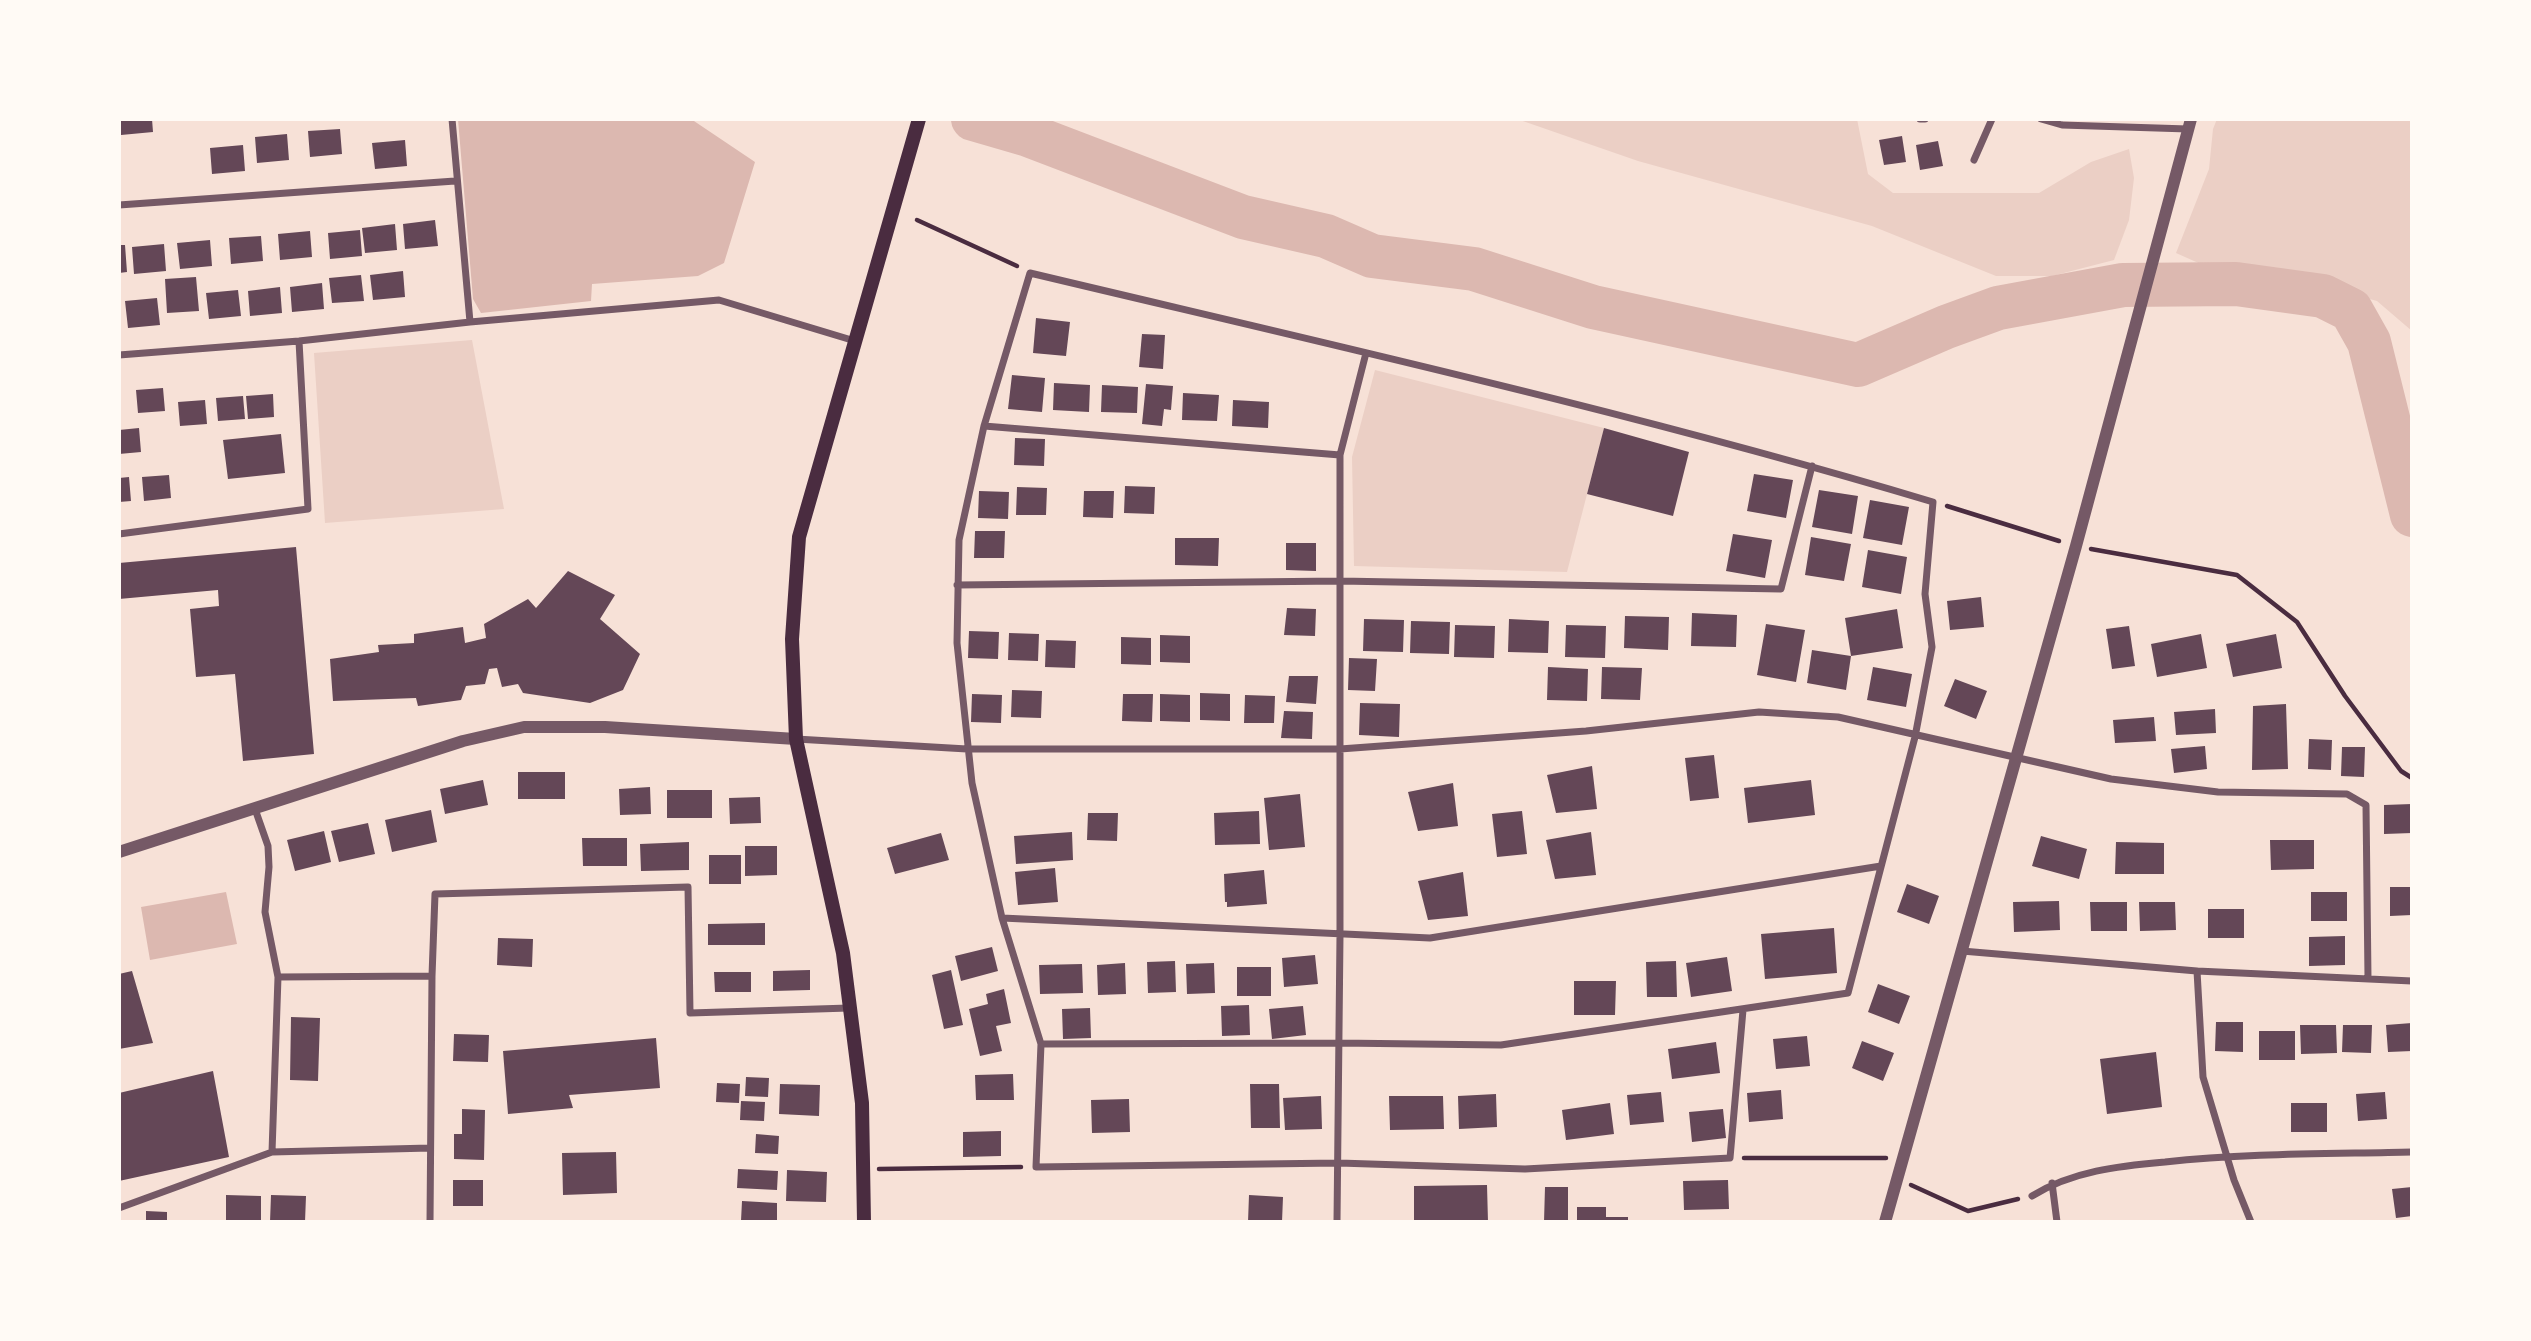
<!DOCTYPE html>
<html>
<head>
<meta charset="utf-8">
<style>
  body { margin:0 }
  #map { position:relative; width:2531px; height:1341px; overflow:hidden; background:#f7e1d7; font-family:Figtree,sans-serif }
  canvas { display:block }
  .frame { position:absolute; inset:0; border:121px solid #fffaf5; pointer-events:none }
</style>
</head>
<body>
<div id="map">
<canvas width="2531" height="1341"></canvas>
<div class="frame"></div>
</div>
<script>
const ctx = document.querySelector('canvas').getContext('2d');
ctx.lineJoin = 'round';
function fill(path, color) {
  ctx.fillStyle = color;
  ctx.fill(path, 'evenodd');
}
function stroke(path, color, width, dash) {
  ctx.strokeStyle = color;
  ctx.lineWidth = width;
  ctx.lineCap = dash ? 'butt' : 'round';
  ctx.setLineDash(dash || []);
  ctx.stroke(path);
}
fill(new Path2D(`
  M1517,119H1857L1868,174L1893,193H2039L2091,162L2129,149L2134,178L2129,220L2114,260L2052,276H1996L1872,226L1638,161Z
  M2217,119H2412V331L2377,301L2305,281L2248,285L2176,253L2209,169L2213,129Z
  M472,340L504,509L325,523L314,353Z
  M1375,370L1604,428L1567,572L1354,566L1352,457Z`), '#ebcfc5');
fill(new Path2D(`
  M458,119H691L755,162L724,263L698,276L592,284L591,301L481,313L473,299Z
  M226,892L237,944L150,960L141,907Z`), '#dcb8b0');
stroke(new Path2D(`
  M973,119L1028,135L1243,217L1326,236L1372,256L1474,269L1593,307L1858,365L1946,327L1998,308L2123,285L2236,284L2323,296L2351,310L2369,342L2412,515`), '#dcb8b0', 44);
fill(new Path2D(`
  M120,119H152L153,132L121,135Z
  M340,129L342,154L310,157L308,131Z
  M287,134L289,160L257,163L255,137Z
  M1902,136L1906,162L1884,165L1879,140Z
  M405,140L407,166L375,169L372,143Z
  M1938,141L1943,166L1920,170L1916,145Z
  M243,145L245,171L212,174L210,148Z
  M435,220L438,246L405,249L403,224Z
  M395,224L397,250L365,253L362,228Z
  M360,230L362,256L330,259L328,233Z
  M310,231L312,257L280,260L278,234Z
  M261,236L263,261L231,264L229,238Z
  M210,240L212,266L180,269L177,243Z
  M164,244L166,271L134,274L132,247Z
  M119,245H125L127,272L119,273Z
  M403,271L405,297L373,300L370,275Z
  M361,275L364,301L332,303L329,278Z
  M196,277L199,311L167,313L165,279Z
  M322,283L324,309L292,312L290,287Z
  M280,287L282,313L250,316L248,291Z
  M238,290L241,316L209,319L206,293Z
  M157,298L160,325L128,328L125,301Z
  M1036,318L1070,322L1066,356L1033,353Z
  M1142,334L1165,335L1163,369L1139,367Z
  M1012,375L1045,378L1042,412L1008,409Z
  M1054,383L1090,385L1089,412L1053,410Z
  M1146,384L1173,386L1171,410L1164,409L1162,426L1142,424Z
  M1102,385L1138,387L1137,413L1101,412Z
  M163,388L165,411L138,413L136,390Z
  M1183,393L1219,395L1217,421L1182,420Z
  M273,394L274,417L248,419L246,396Z
  M243,396L245,419L218,421L216,398Z
  M205,400L207,424L180,426L178,402Z
  M1233,400L1269,402L1268,428L1232,426Z
  M139,428L141,452L119,454V430Z
  M1604,428L1689,452L1673,516L1587,494Z
  M281,434L285,473L228,479L223,440Z
  M1015,438L1045,439L1044,466L1014,465Z
  M1754,474L1793,480L1786,518L1747,511Z
  M169,475L171,498L144,501L142,477Z
  M129,477L131,501L119,502V478Z
  M1125,486L1155,487L1154,514L1124,513Z
  M1017,487L1047,488L1046,515H1016Z
  M1819,490L1858,496L1852,534L1812,527Z
  M979,491L1009,492L1008,519L978,518Z
  M1084,491H1114L1113,518L1083,517Z
  M1870,500L1909,507L1902,545L1863,538Z
  M975,531H1005L1004,558H974Z
  M1733,534L1772,540L1765,578L1726,571Z
  M1811,537L1851,544L1844,581L1805,575Z
  M1175,538H1219L1218,566L1175,565Z
  M1286,543H1316V571L1286,570Z
  M296,547L314,754L243,761L235,674L196,677L190,609L219,606L218,590L119,599V563Z
  M1868,550L1907,557L1901,594L1862,587Z
  M568,571L615,595L600,619L640,654L623,690L590,703L523,693L518,684L502,687L497,668L489,669L485,684L466,686L461,700L418,706L416,698L333,701L330,659L379,652L378,645L414,643V634L463,627L465,643L486,638L484,624L528,599L536,608Z
  M1981,597L1984,627L1950,630L1947,601Z
  M1287,608L1316,609L1315,636L1284,635Z
  M1897,609L1903,648L1851,656L1846,690L1807,683L1812,650L1851,656L1845,618Z
  M1692,613L1737,615L1736,647L1691,646Z
  M1625,616L1669,617L1668,650L1624,648Z
  M1364,619L1404,620L1403,652L1363,651Z
  M1509,619L1549,621L1548,653L1508,652Z
  M1411,621L1450,622L1449,654L1410,653Z
  M1766,624L1805,630L1796,682L1757,675Z
  M1455,625L1495,626L1494,658L1454,657Z
  M1566,625L1606,626L1605,658L1565,657Z
  M2129,626L2135,666L2112,669L2106,629Z
  M969,631L999,632L998,659L968,658Z
  M1009,633L1039,634L1038,661L1008,660Z
  M2201,634L2207,668L2157,677L2151,644Z
  M2276,634L2282,668L2233,677L2226,644Z
  M1160,635L1190,636V663L1160,662Z
  M1121,637L1151,638V665L1121,664Z
  M1046,640L1076,641L1075,668L1045,667Z
  M1349,658L1377,659L1375,691L1348,690Z
  M1548,667L1588,669L1587,701L1547,700Z
  M1602,667L1642,668L1640,700L1601,699Z
  M1873,667L1912,674L1906,707L1867,700Z
  M1289,676H1318L1316,704L1286,702Z
  M1955,679L1987,691L1976,719L1944,706Z
  M1012,690L1042,691L1041,718L1011,717Z
  M1200,693L1230,694V721L1200,720Z
  M972,694L1002,695L1001,723L971,722Z
  M1123,694H1153L1152,722L1122,721Z
  M1160,694L1190,695V722L1160,721Z
  M1245,695L1275,696L1274,723H1244Z
  M1360,703L1400,704L1399,737L1359,735Z
  M2286,704L2288,769L2252,770L2253,706Z
  M2215,709L2216,733L2176,735L2174,712Z
  M1284,711L1313,712L1312,739L1281,738Z
  M2154,717L2156,741L2115,743L2113,720Z
  M2309,739L2332,740L2331,770L2308,769Z
  M2205,746L2207,769L2174,773L2171,749Z
  M2342,747H2365L2364,777L2341,776Z
  M1714,755L1719,798L1690,801L1685,758Z
  M1592,766L1597,809L1556,813L1547,775Z
  M518,772H565V799H518Z
  M483,780L488,805L445,814L440,789Z
  M1811,780L1815,815L1748,823L1744,788Z
  M1453,783L1458,826L1418,831L1408,792Z
  M650,787L651,814L620,815L619,789Z
  M667,790H712V818H667Z
  M1300,794L1305,847L1269,850L1264,798Z
  M760,797L761,823L730,824L729,798Z
  M2412,804V833L2384,834V805Z
  M431,810L437,842L392,852L385,820Z
  M1259,811L1260,844L1215,845L1214,813Z
  M1522,811L1527,854L1497,857L1492,814Z
  M1088,813H1118L1117,841L1087,840Z
  M368,823L375,854L339,862L331,831Z
  M324,831L331,862L295,871L287,840Z
  M1072,832L1073,860L1016,864L1014,836Z
  M1591,832L1596,875L1555,879L1546,840Z
  M941,833L949,860L895,874L887,848Z
  M2041,836L2087,849L2079,879L2032,866Z
  M582,838H627V866H583Z
  M2270,840H2314V869L2271,870Z
  M689,842V870L641,871L640,844Z
  M2116,842L2164,843V874H2115Z
  M745,846H777V875L745,876Z
  M709,855H741V884H709Z
  M1055,868L1058,902L1018,905L1015,872Z
  M1264,870L1267,904L1227,907V902H1225L1224,874Z
  M1463,872L1468,916L1428,920L1418,881Z
  M1907,884L1939,896L1929,924L1897,912Z
  M2390,887H2412V915L2390,916Z
  M2311,892H2347V921H2311Z
  M2059,901L2060,930L2014,932L2013,902Z
  M2090,902H2127V931H2091Z
  M2139,902H2175L2176,930L2140,931Z
  M2208,909H2244V938H2208Z
  M765,923V945H708V924Z
  M1834,928L1837,973L1765,979L1761,934Z
  M2345,936V965L2309,966V937Z
  M498,938L533,939L532,967L497,965Z
  M992,947L998,971L961,981L955,956Z
  M1315,955L1318,984L1284,987L1282,958Z
  M1727,957L1732,991L1691,997L1686,963Z
  M1175,961L1176,992L1148,993L1147,962Z
  M1676,961L1677,997H1647L1646,962Z
  M1125,963L1126,994L1098,995L1097,965Z
  M1214,963L1215,993L1187,994L1186,964Z
  M1082,964L1083,993L1040,994L1039,965Z
  M1237,967H1271V996H1237Z
  M810,970V990L773,991V971Z
  M951,970L963,1025L944,1029L932,975Z
  M132,971L153,1043L119,1049V974Z
  M714,972H751V992H715Z
  M1574,981H1616L1615,1015H1574Z
  M1878,984L1910,996L1899,1024L1868,1012Z
  M1004,989L1011,1023L996,1026L1002,1051L980,1056L969,1009L988,1004L986,994Z
  M1249,1005L1250,1035L1222,1036L1221,1006Z
  M1303,1006L1306,1035L1272,1039L1269,1009Z
  M1090,1008L1091,1038L1063,1039L1062,1009Z
  M291,1017L320,1018L318,1081L290,1080Z
  M2216,1022H2243V1052L2215,1051Z
  M2412,1023V1051L2388,1052L2386,1025Z
  M2300,1025H2336L2337,1053L2301,1054Z
  M2343,1025H2372L2371,1053L2342,1052Z
  M2259,1031H2295V1060H2259Z
  M454,1034L489,1035L488,1062L453,1061Z
  M1807,1036L1810,1066L1776,1069L1773,1039Z
  M656,1038L660,1088L569,1095L573,1108L508,1114L503,1051Z
  M1862,1041L1894,1053L1883,1081L1852,1068Z
  M1716,1042L1720,1073L1672,1079L1668,1049Z
  M2156,1052L2162,1107L2107,1114L2100,1059Z
  M213,1071L229,1157L119,1181V1093Z
  M1013,1074L1014,1100H976L975,1075Z
  M746,1077L769,1078L768,1097L745,1096Z
  M717,1083L740,1084L739,1103L716,1102Z
  M780,1084L820,1085L819,1116L779,1114Z
  M1250,1084H1279L1280,1128H1251Z
  M1781,1090L1783,1119L1749,1122L1747,1093Z
  M1661,1092L1664,1122L1630,1125L1627,1095Z
  M2385,1092L2387,1119L2358,1121L2356,1094Z
  M1496,1094L1497,1127L1459,1129L1458,1096Z
  M1321,1096L1322,1129L1285,1130L1283,1098Z
  M1389,1096H1443L1444,1129L1390,1130Z
  M1129,1099L1130,1132L1092,1133L1091,1100Z
  M741,1101L765,1102L764,1121L740,1120Z
  M1610,1103L1614,1134L1566,1140L1562,1110Z
  M2291,1103H2327V1132H2291Z
  M462,1109L485,1110L484,1160L454,1159V1134H462Z
  M1723,1109L1726,1138L1692,1142L1689,1112Z
  M1001,1131V1156L963,1157V1132Z
  M756,1134L779,1136L778,1154L755,1153Z
  M616,1152L617,1193L563,1195L562,1153Z
  M738,1169L778,1171L777,1190L737,1188Z
  M787,1170L827,1172L826,1202L786,1201Z
  M453,1180H483V1206H453Z
  M1728,1180L1729,1209L1684,1210L1683,1181Z
  M1487,1185L1488,1222H1414V1186Z
  M1545,1187H1568V1222H1544Z
  M2412,1187V1216L2396,1218L2392,1189Z
  M226,1195L261,1196V1222H226Z
  M271,1195L306,1196L305,1222H270Z
  M1249,1195L1283,1197L1282,1222H1248Z
  M742,1201L777,1203V1222L741,1221Z
  M1577,1207H1606V1217H1628V1222H1577Z
  M146,1211L167,1212V1222H146Z`), '#644757');
stroke(new Path2D(`
  M917,220L1017,266
  M1947,506L2059,541
  M2091,549L2237,575L2297,622L2345,696L2401,771L2412,778
  M1744,1158H1886
  M879,1169L1021,1167
  M1911,1185L1968,1211L2018,1199`), '#4a2c40', 4.5);
stroke(new Path2D(`
  M452,119L470,322
  M1920,119H1925
  M2041,119L2062,125L2188,129
  M1974,160L1992,119
  M119,205L455,181
  M119,355L299,341L470,322L719,300L855,341
  M984,426L1340,455
  M119,534L308,509L299,341
  M957,585L1340,581L1781,589L1812,466
  M796,739L967,749H1340L1586,731L1759,712L1838,717L2111,779L2218,792L2347,794L2366,805L2368,978
  M255,809L268,846L269,867L265,912L278,977L272,1152
  M1002,918L1430,938L1881,866
  M1962,951L2197,971L2203,1077L2234,1180L2251,1222
  M2197,971L2412,981
  M432,976L435,894L688,887L690,1013L849,1008
  M278,977L432,976L430,1222
  M1041,1044L1338,1043L1501,1045L1848,993L1915,737L1932,647L1925,594L1933,502C1636,413 1332,345 1030,273L984,426L959,540L957,643L972,783L1002,918L1041,1044L1036,1167L1339,1163L1525,1169L1730,1158L1743,1010
  M2052,1183L2057,1222
  M2032,1196C2072,1171 2119,1166 2165,1162C2247,1153 2330,1154 2412,1152
  M119,1208L272,1152L430,1148
  M1337,1222L1340,935V455L1366,353`), '#755966', 7);
stroke(new Path2D(`
  M119,852L463,741L524,727H605L796,739
  M1885,1222L2076,546L2191,119`), '#755966', 12);
stroke(new Path2D(`
  M864,1222L862,1103L843,953L796,739L792,639L799,537L919,119`), '#4a2c40', 14);
</script>
</body>
</html>
